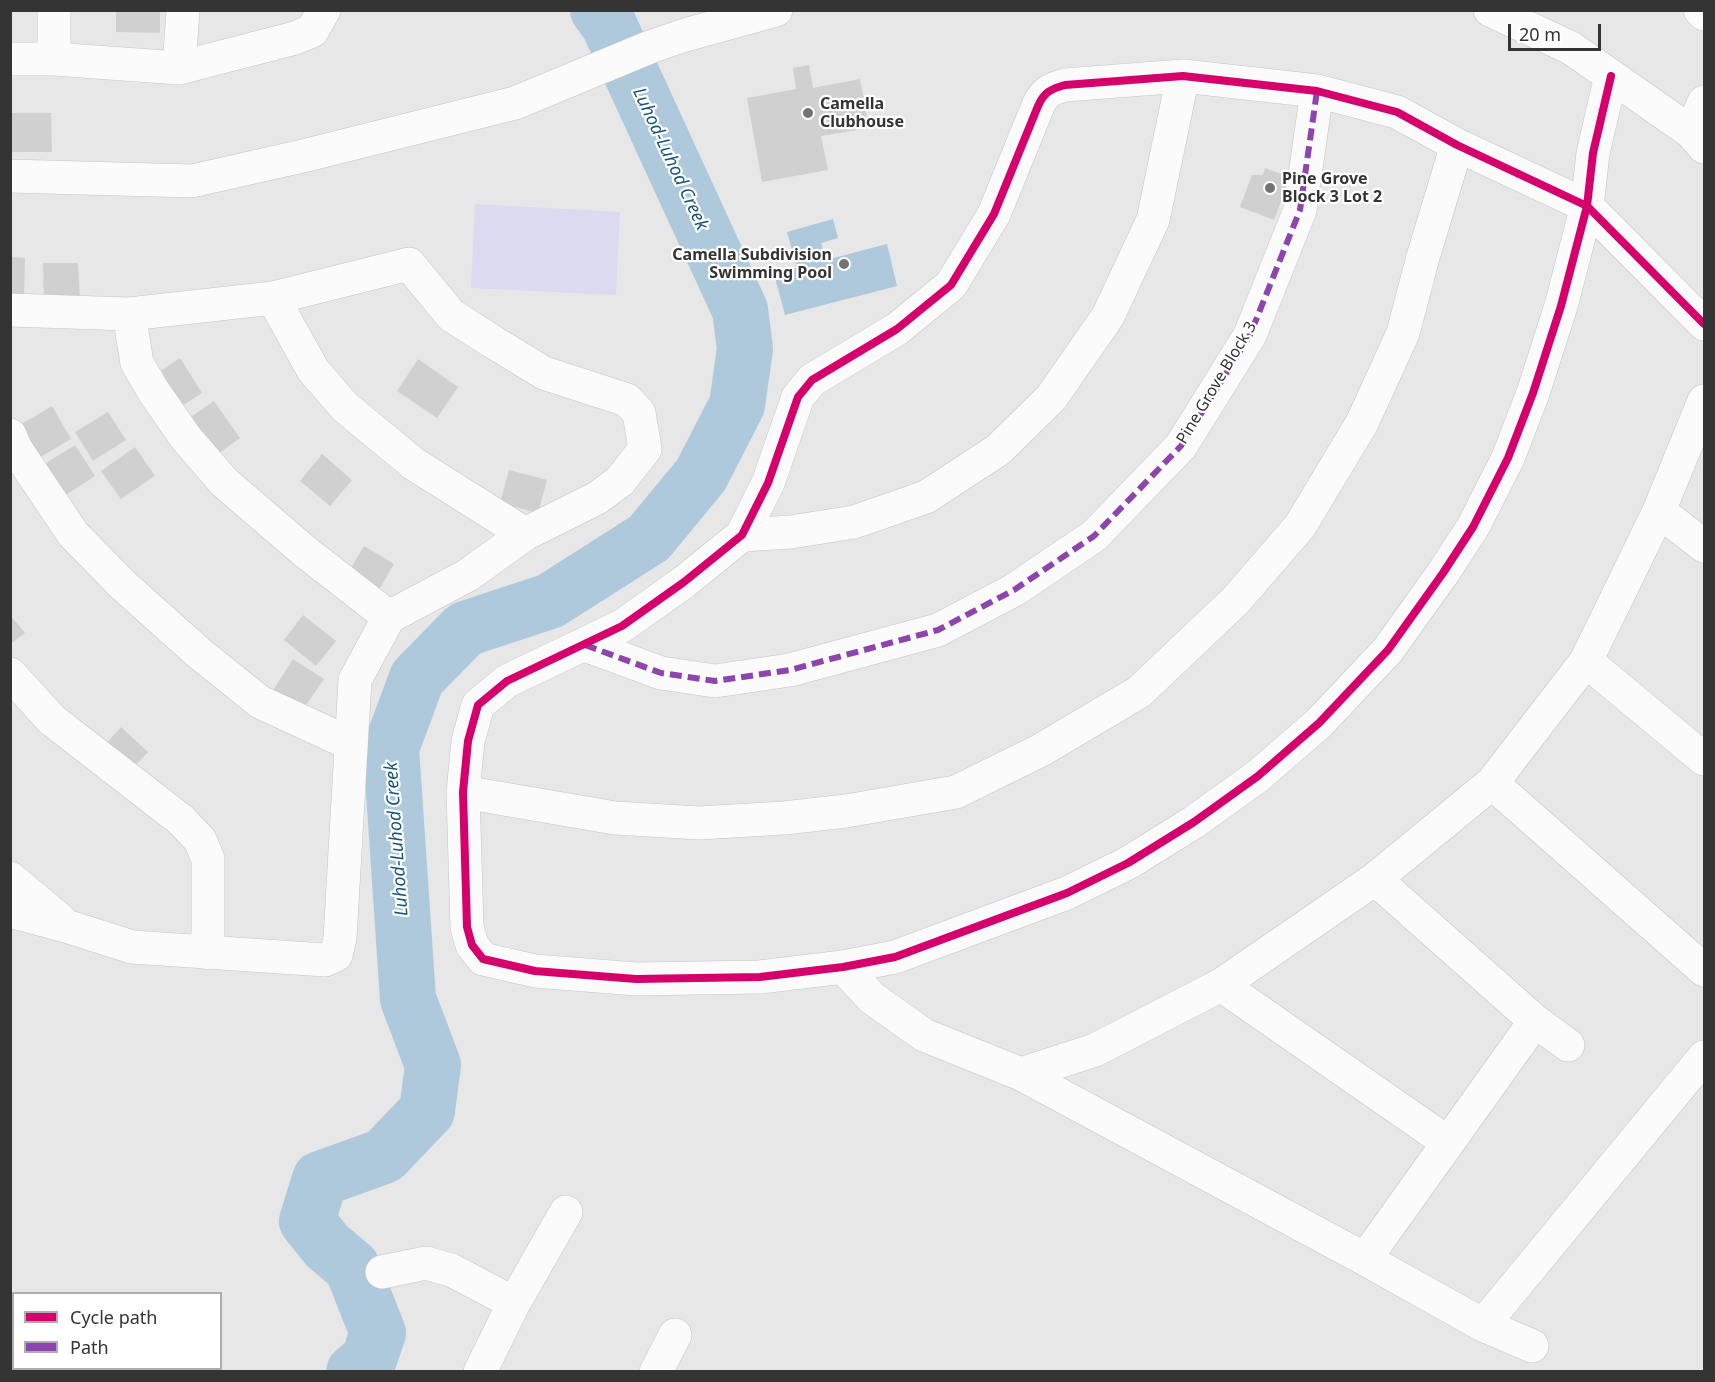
<!DOCTYPE html>
<html>
<head>
<meta charset="utf-8">
<style>
  body { margin:0 }
  #map { position:relative; width:1715px; height:1382px; overflow:hidden; background:#e7e7e8; font-family:"Noto Sans",sans-serif }
  canvas { display:block }
  .frame { position:absolute; inset:0; border:12px solid #343435; pointer-events:none }
  .legend { position:absolute; left:12px; top:1292px; width:210px; height:78px; box-sizing:border-box; background:#fff; border:2px solid #aeaeae; margin:0; padding:8px 10px; list-style:none; font-size:18px; color:#343435 }
  .legend li { display:flex; align-items:center; gap:12px; height:30px }
  .legend b { width:30px; border:2px solid #aeaeae }
  .scale { position:absolute; left:1508px; top:24px; width:93px; height:27px; box-sizing:border-box; border:3px solid #343435; border-top:0; padding-left:8px; font-size:18px; line-height:21px; white-space:nowrap; color:#343435; -webkit-text-stroke:4px #fff; paint-order:stroke }
</style>
</head>
<body>
<div id="map">
<canvas width="1715" height="1382"></canvas>
<div class="frame"></div>
<ul class="legend">
<li><b style="height:8px;background:#d6006c"></b>Cycle path</li>
<li><b style="height:8px;background:#8e44ad"></b>Path</li>
</ul>
<div class="scale">20 m</div>
</div>
<script>
const ctx = document.querySelector('canvas').getContext('2d');
ctx.lineJoin = 'round';
function fill(path, color) {
  ctx.fillStyle = color;
  ctx.fill(path, 'evenodd');
}
function stroke(path, color, width, dash) {
  ctx.strokeStyle = color;
  ctx.lineWidth = width;
  ctx.lineCap = dash ? 'butt' : 'round';
  ctx.setLineDash(dash || []);
  ctx.stroke(path);
}
function label(font, color, halo, rows, align = 'center') {
  ctx.font = font + ' "Noto Sans",sans-serif';
  ctx.lineWidth = 4.5;
  ctx.setLineDash([]);
  ctx.textBaseline = 'middle';
  ctx.strokeStyle = halo;
  ctx.fillStyle = color;
  for (const [text, x, y, turn = 0] of rows) {
    ctx.save();
    ctx.translate(x, y);
    ctx.rotate((+turn || 0) * Math.PI / 180);
    ctx.textAlign = isNaN(turn) ? turn : align;
    if (halo) ctx.strokeText(text, 0, 0);
    ctx.fillText(text, 0, 0);
    ctx.restore();
  }
}
fill(new Path2D(`
  M475,204L620,212L616,295L471,288Z`), '#dbdaf0');
fill(new Path2D(`
  M833,219L838,238L821,243L826,260L887,244L897,286L785,315L774,274L797,268L787,232Z`), '#aec8dc');
stroke(new Path2D(`
  M354,1372L369,1359L378,1333L352,1267L327,1246L307,1221L320,1179L384,1156L427,1111L433,1065L408,999L391,748L417,678L465,629L550,601L649,538L701,475L737,405L745,349L740,310L609,25L598,10`), '#aec8dc', 56);
fill(new Path2D(`
  M116,10H160V33L116,32Z
  M809,65L813,88L860,79L869,128L821,136L828,170L762,182L747,98L796,89L793,68Z
  M10,113H51L52,152H10Z
  M1265,168L1297,180L1290,199L1283,196L1274,220L1240,207L1252,175H1263Z
  M10,257L25,258L24,296L10,295Z
  M43,263H78L80,301L44,302Z
  M180,358L202,393L177,409L155,375Z
  M418,359L458,387L437,418L397,391Z
  M214,401L240,438L214,457L188,419Z
  M52,406L71,439L37,459L18,426Z
  M108,412L126,440L93,461L75,432Z
  M75,445L95,476L63,497L43,465Z
  M135,447L155,476L121,499L101,471Z
  M322,454L352,480L330,506L300,481Z
  M509,470L547,480L538,513L500,503Z
  M364,546L394,564L374,599L343,581Z
  M10,615L25,633L10,644Z
  M303,615L336,641L316,666L284,640Z
  M293,659L324,679L302,711L272,692Z
  M121,727L148,752L129,772L103,747Z`), '#d0d0d1');
const minor = new Path2D(`
  M54,10V59
  M1490,10L1571,48L1691,132L1704,147
  M1700,10L1704,14
  M10,59H54L179,68L295,38L312,31L324,10
  M179,68L183,10
  M1611,76L1593,153L1587,206L1561,306L1533,393L1508,458L1473,527L1443,573L1388,650L1319,723L1258,776L1194,822L1128,863L1067,893L895,957L843,967L760,977L636,979L535,971L483,959L472,945L467,927L463,792L468,741L478,705L507,681L622,626L684,582L742,535L768,483L798,397L812,380L897,329L951,285L994,214L1038,106C1044,92 1051,89 1065,85L1183,76L1317,91L1397,112L1457,145L1587,206L1704,324
  M1691,132L1704,102
  M10,176L192,181L307,155L515,103L650,47L685,35L776,10
  M273,298L313,370L345,407L414,464L525,534
  M10,310L129,314L273,298L409,264L451,315L493,342L544,373L627,400L639,413L645,449L620,481L597,498L525,534L468,575L389,617L355,680L340,938L336,955L325,960L132,947L66,926L10,911
  M129,314L137,363L154,392L186,438L224,482L303,550L389,617
  M10,435L16,449L73,534L123,585L199,653L260,702L351,744
  M1659,511L1704,546
  M742,535L791,532L854,522L926,497L998,450L1051,398L1108,316L1153,220L1183,76
  M585,645L661,673L715,681L790,670L938,630L1014,590L1094,536L1181,446L1250,335L1300,210L1317,91
  M1586,661L1704,759
  M10,674L52,720L181,820L200,840L208,859V953
  M1492,783L1704,970
  M463,792L615,818L699,823L784,818L846,811L956,792L1041,750L1139,692L1236,600L1300,526L1362,423L1403,333L1423,257L1457,145
  M10,878L60,920
  M1375,879L1535,1021L1568,1045
  M843,967L872,998L924,1035L1021,1074L1365,1259L1483,1325L1532,1346
  M1221,985L1447,1142
  M1021,1074L1095,1050L1221,985L1375,879L1492,783L1586,661L1659,511L1704,401
  M1365,1259L1535,1021
  M382,1272L426,1263L451,1270L514,1303
  M1483,1325L1704,1057
  M480,1372L514,1303L566,1212
  M656,1372L675,1335`);
stroke(minor, '#c4c4c4', 34);
stroke(minor, '#fbfbfc', 33);
stroke(new Path2D(`
  M585,645L661,673L715,681L790,670L938,630L1014,590L1094,536L1181,446L1250,335L1300,210L1317,91`), '#8e44ad', 6, [12, 6]);
stroke(new Path2D(`
  M1611,76L1593,153L1587,206L1561,306L1533,393L1508,458L1473,527L1443,573L1388,650L1319,723L1258,776L1194,822L1128,863L1067,893L895,957L843,967L760,977L636,979L535,971L483,959L472,945L467,927L463,792L468,741L478,705L507,681L622,626L684,582L742,535L768,483L798,397L812,380L897,329L951,285L994,214L1038,106C1044,92 1051,89 1065,85L1183,76L1317,91L1397,112L1457,145L1587,206L1704,324`), '#d6006c', 8);
for (const [x, y, r, color] of [
  [808,113,6,"#737374"],
  [1270,188,6,"#737374"],
  [844,264,6,"#737374"]
]) {
  const dot = new Path2D();
  dot.arc(x, y, r, 0, 2 * Math.PI);
  ctx.fillStyle = color;
  ctx.fill(dot);
  stroke(dot, '#fff', 2);
}
label('bold 16px', '#343435', '#fff', [
  ["Camella",820,104],
  ["Clubhouse",820,122],
  ["Pine Grove",1282,179],
  ["Block 3 Lot 2",1282,197],
  ["Camella Subdivision",832,255,"right"],
  ["Swimming Pool",832,273,"right"]
], 'left');
label('16px', '#343435', '#fff', [
  ["Pine Grove Block 3",1217,383,-59]
]);
label('italic 18px', '#16547a', '#fff', [
  ["Luhod-Luhod Creek",670,159,65],
  ["Luhod-Luhod Creek",397,839,-94]
]);
</script>
</body>
</html>
